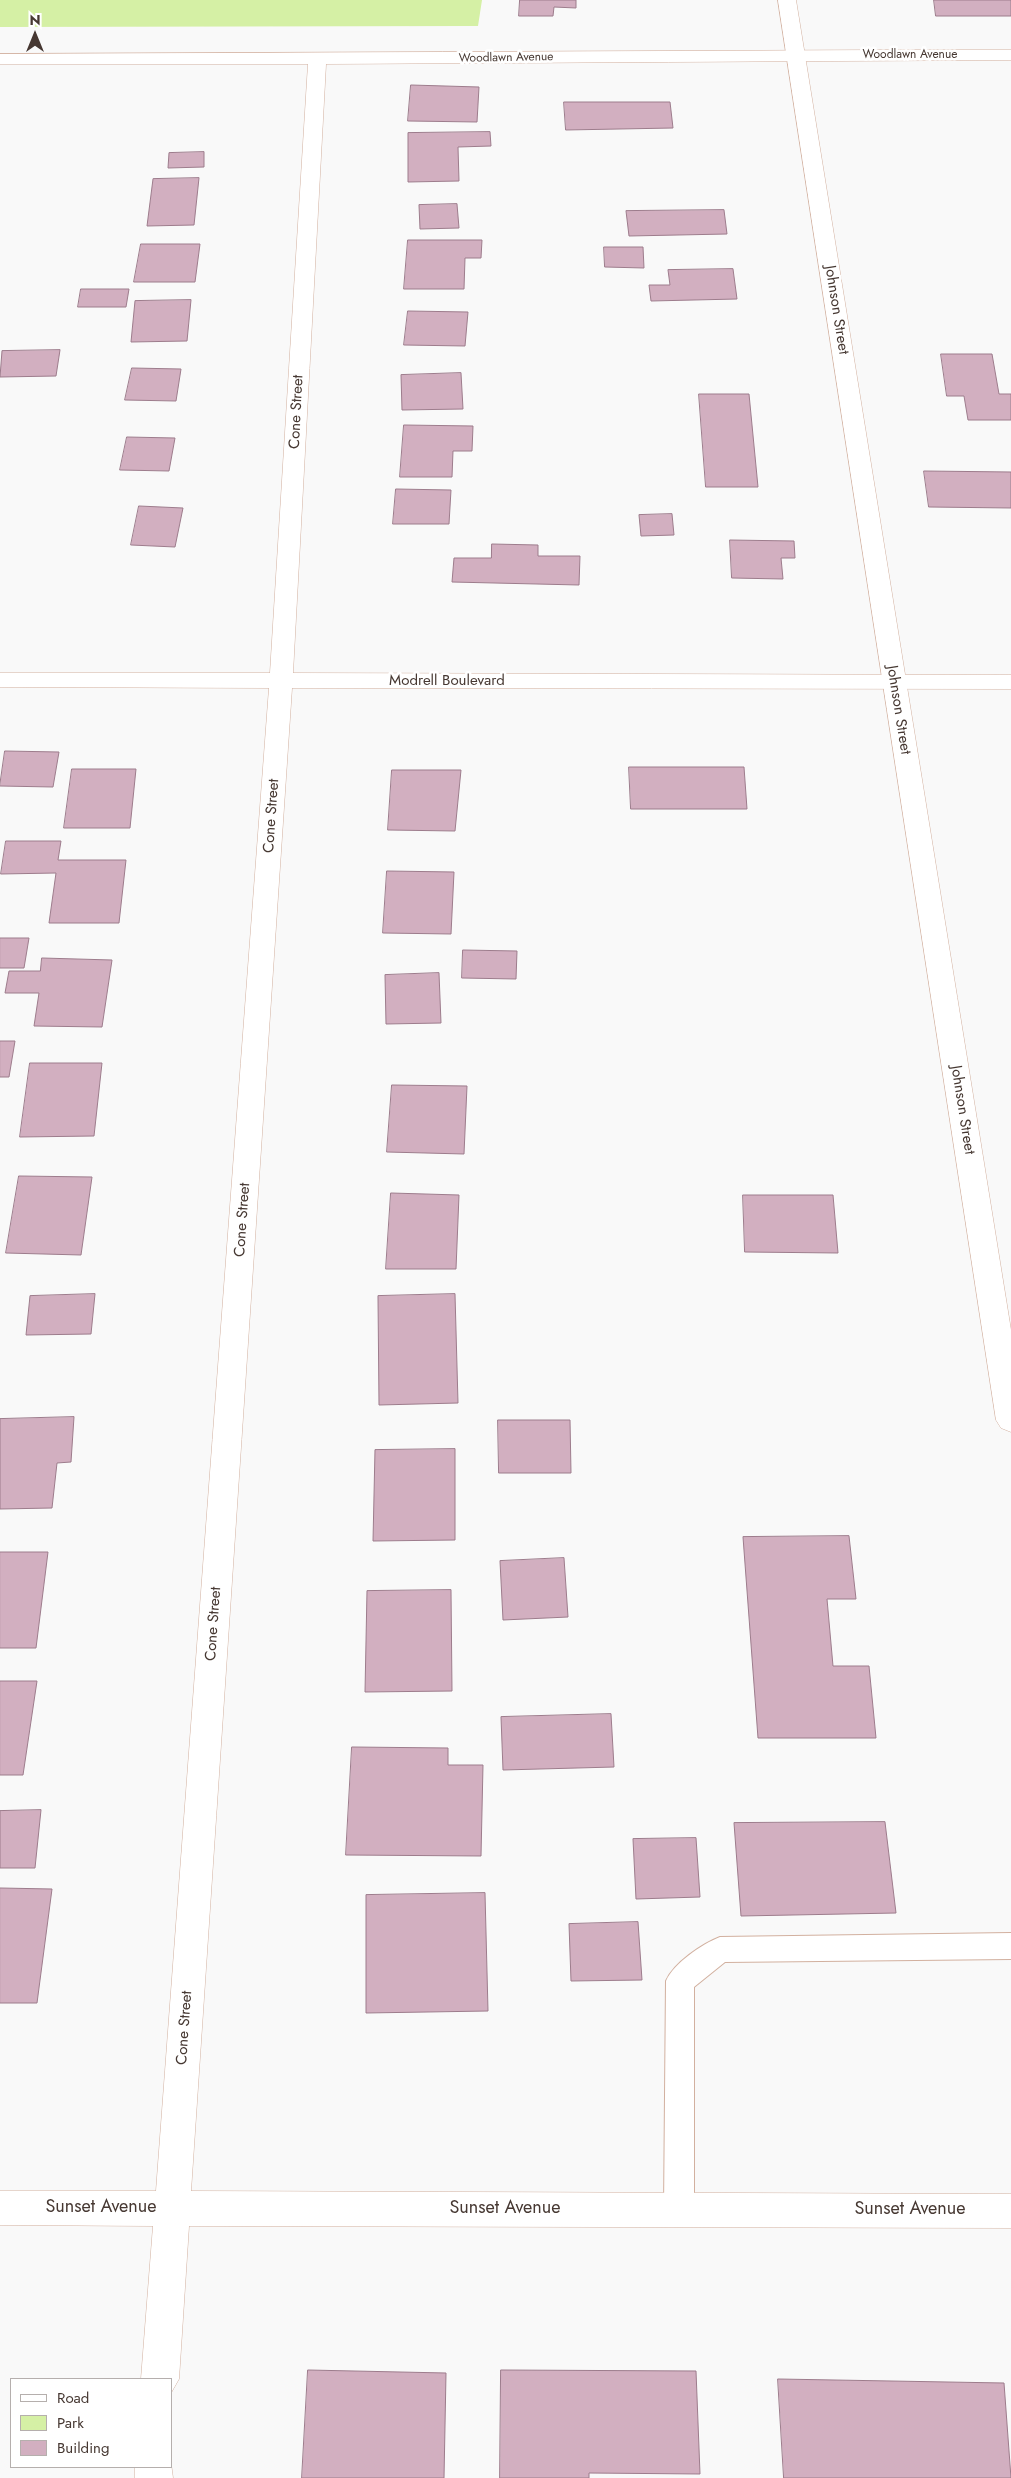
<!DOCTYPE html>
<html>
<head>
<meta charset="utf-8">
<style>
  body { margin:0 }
  #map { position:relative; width:1011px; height:2478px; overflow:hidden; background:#f9f9f9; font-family:Jost,sans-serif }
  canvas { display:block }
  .legend { position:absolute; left:10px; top:2378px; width:162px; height:90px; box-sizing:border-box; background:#fff; border:1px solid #b5afad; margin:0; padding:6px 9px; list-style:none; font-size:15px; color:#463832 }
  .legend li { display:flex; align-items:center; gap:10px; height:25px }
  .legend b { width:25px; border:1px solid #b5afad }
  .north { position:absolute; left:10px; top:10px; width:50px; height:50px; -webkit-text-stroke:4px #fff; paint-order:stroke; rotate:0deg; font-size:14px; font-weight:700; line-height:20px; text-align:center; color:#463832 }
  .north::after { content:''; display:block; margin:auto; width:18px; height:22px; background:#463832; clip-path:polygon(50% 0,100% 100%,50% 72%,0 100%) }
</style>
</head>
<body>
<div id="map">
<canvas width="1011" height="2478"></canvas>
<ul class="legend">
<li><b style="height:6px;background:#fff"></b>Road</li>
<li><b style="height:14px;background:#d5f0a5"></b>Park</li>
<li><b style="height:14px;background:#d2afc0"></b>Building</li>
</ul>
<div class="north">N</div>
</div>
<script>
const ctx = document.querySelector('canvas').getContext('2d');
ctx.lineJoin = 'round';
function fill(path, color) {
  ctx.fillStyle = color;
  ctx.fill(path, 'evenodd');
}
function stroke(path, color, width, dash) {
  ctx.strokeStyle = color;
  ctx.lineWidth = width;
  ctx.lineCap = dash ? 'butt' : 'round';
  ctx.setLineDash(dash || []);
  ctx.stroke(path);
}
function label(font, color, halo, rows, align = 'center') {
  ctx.font = font + ' Jost,sans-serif';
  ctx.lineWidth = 5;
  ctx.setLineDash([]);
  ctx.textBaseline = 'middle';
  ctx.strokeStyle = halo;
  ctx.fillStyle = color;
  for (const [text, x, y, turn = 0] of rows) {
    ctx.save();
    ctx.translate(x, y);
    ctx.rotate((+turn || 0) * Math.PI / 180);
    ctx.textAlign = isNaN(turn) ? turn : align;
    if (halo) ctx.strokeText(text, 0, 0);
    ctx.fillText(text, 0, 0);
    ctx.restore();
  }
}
fill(new Path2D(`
  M0,0H482L478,26L0,27Z`), '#d5f0a5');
const building = new Path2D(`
  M520,0H576V8L554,7L553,16H519Z
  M934,0H1011V16H936Z
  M411,85L479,87L477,122L408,121Z
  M564,102H670L673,128L566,130Z
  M490,132L491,146L458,147L459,181L408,182V133Z
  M204,152V167L168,168L169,153Z
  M199,178L194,225L147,226L153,179Z
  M457,204L459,228L420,229L419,205Z
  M724,210L727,234L629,236L626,211Z
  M408,240H482L481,258H465L464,289H404Z
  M141,244H200L195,282H134Z
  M604,247H643L644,268L605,267Z
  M733,269L737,299L651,301L649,285H670L668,270Z
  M81,289H129L126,307H78Z
  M191,300L187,341L131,342L135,301Z
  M408,311L468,312L465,346L404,345Z
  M60,350L56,376L0,377L2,351Z
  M941,354H992L999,394H1011V420H968L964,396H947Z
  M132,368L181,369L176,401L125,400Z
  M461,373L463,409L402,410L401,375Z
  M699,394H749L758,487H706Z
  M404,425L473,426L472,451H453L452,477H400Z
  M127,437L175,438L169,471L120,470Z
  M924,471L1011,472V508L929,507Z
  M396,489L451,490L449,524H393Z
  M139,506L183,508L175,547L131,545Z
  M672,514L674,535L641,536L639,515Z
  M730,540L794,541L795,558H781L783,579L732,578Z
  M492,544L538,545V556H580L579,585L452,582L454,558H491Z
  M5,751L59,752L53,787L0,786Z
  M629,767H744L747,809H631Z
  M72,769H136L130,828H64Z
  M392,770H461L455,831L388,830Z
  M6,841H61L58,860H126L119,923H49L56,873L1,874Z
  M387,871L454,872L451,934L383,933Z
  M0,938H29L24,968H0Z
  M463,950L517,951L516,979L462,978Z
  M42,958L112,960L102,1027L34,1026L39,993H5L9,971H40Z
  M439,973L441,1023L386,1024L385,975Z
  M0,1041H15L9,1077H0Z
  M30,1063H102L94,1136L20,1137Z
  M392,1085L467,1086L464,1154L387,1152Z
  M19,1176L92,1177L81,1255L6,1253Z
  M391,1193L459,1195L456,1269H386Z
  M743,1195H833L838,1253L745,1252Z
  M95,1294L91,1334L26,1335L30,1296Z
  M455,1294L458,1403L379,1405L378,1296Z
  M74,1417L71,1462L57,1463L52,1508L0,1509V1419Z
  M498,1420H570L571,1473H499Z
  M455,1449V1540L373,1541L375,1450Z
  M849,1536L856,1599H827L833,1666H869L876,1738H758L743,1537Z
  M0,1552H48L36,1648H0Z
  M564,1558L568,1617L503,1620L500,1561Z
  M451,1590L452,1691L365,1692L367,1591Z
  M0,1681H37L23,1775H0Z
  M611,1714L614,1767L503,1770L501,1717Z
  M352,1747L448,1748V1765H483L481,1856L346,1855Z
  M41,1810L35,1868H0V1811Z
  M885,1822L896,1913L741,1916L734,1823Z
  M696,1838L700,1897L636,1899L633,1839Z
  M0,1888L52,1889L37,2003H0Z
  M485,1893L488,2011L366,2013V1895Z
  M638,1922L642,1980L571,1981L569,1924Z
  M308,2370L446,2373L444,2478H302Z
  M501,2370L696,2371L700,2474L589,2473V2478H500Z
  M778,2379L1004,2383L1011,2478H784Z`);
fill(building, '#d2afc0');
stroke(building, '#9d7c8c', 1);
const lane = new Path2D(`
  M1011,1933V1959L725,1962L694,1987V2210L689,2220L679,2224L669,2220L664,2210L666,1981C674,1963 702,1944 720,1937Z`);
const street = new Path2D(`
  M885,50H1011V60L326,64L293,673L1011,675V689L292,688L191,2191L1011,2194V2228L189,2226L179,2379L171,2393V2379H141L153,2226L0,2225V2191H156L269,688L0,687V673H270L308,64H0V54Z
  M171,2463L173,2478H135V2467H171Z`);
const secondary = new Path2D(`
  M778,0H796L1011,1330V1432L1001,1428L996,1420Z`);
stroke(lane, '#d2b09f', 2);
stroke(street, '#d2b09f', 1);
stroke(secondary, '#d2b09f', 1);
fill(lane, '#fff');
fill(street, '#fff');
fill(secondary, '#fff');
label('12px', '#463832', '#fff', [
  ["Woodlawn Avenue",910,55],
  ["Woodlawn Avenue",506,58,-1]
]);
label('15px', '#463832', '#fff', [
  ["Johnson Street",836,310,81],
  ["Cone Street",297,412,-87],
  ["Modrell Boulevard",447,681],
  ["Johnson Street",898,710,81],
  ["Cone Street",272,816,-86],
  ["Johnson Street",962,1110,81],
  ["Cone Street",243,1220,-86],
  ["Cone Street",214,1624,-86],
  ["Cone Street",185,2028,-86]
]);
label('18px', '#463832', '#fff', [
  ["Sunset Avenue",101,2208],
  ["Sunset Avenue",505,2209],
  ["Sunset Avenue",910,2210]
]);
</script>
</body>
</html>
